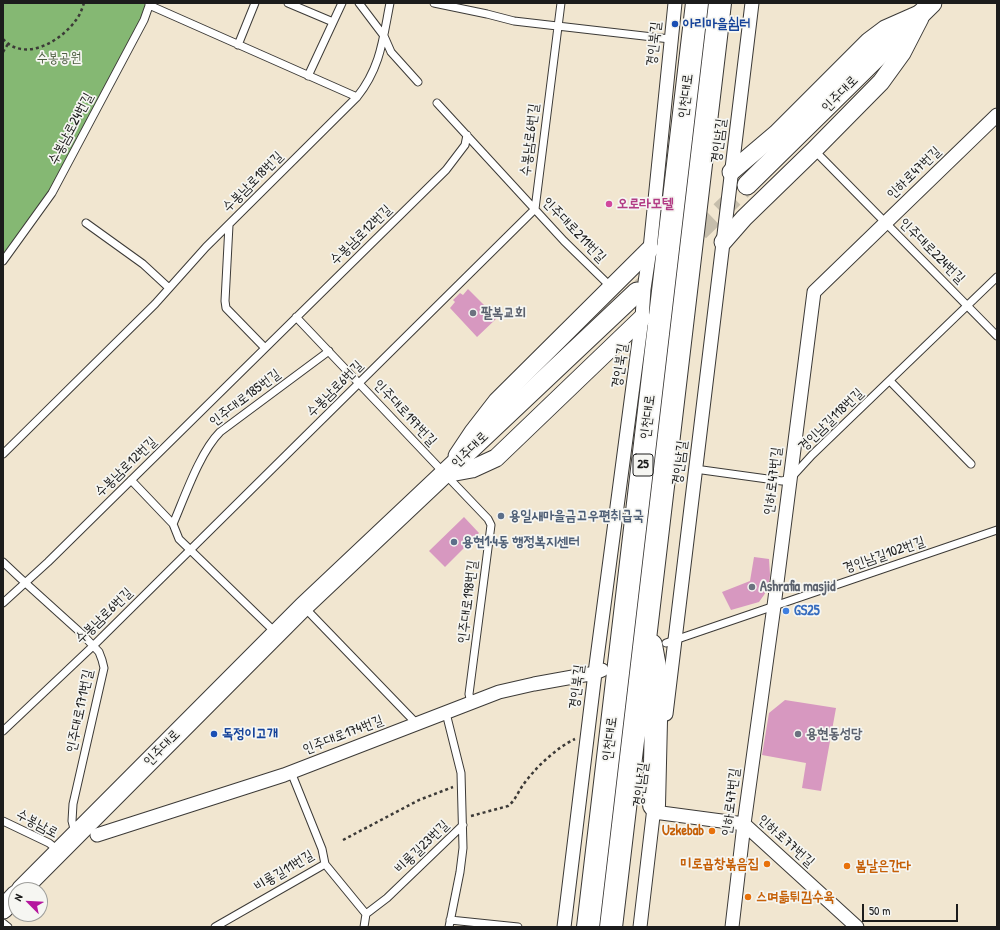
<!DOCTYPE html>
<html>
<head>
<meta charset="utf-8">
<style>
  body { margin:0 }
  #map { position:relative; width:1000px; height:930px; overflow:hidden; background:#f1e6d0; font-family:"Patrick Hand",sans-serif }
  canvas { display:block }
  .frame { position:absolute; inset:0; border:4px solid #1c1c1c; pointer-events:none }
  .north { position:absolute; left:8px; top:882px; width:40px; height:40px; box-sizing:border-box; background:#f6f6f2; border:1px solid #9f9f9c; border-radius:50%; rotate:294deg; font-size:11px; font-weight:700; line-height:16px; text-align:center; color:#1c1c1c }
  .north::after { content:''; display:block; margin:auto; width:14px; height:18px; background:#b5179e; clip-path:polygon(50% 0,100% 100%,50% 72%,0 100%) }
  .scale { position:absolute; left:862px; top:904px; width:96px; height:18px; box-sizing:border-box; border:2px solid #1c1c1c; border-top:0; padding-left:5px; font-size:12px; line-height:14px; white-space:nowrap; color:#1c1c1c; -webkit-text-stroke:3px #f6f6f2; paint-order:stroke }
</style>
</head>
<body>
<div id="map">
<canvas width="1000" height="930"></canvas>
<div class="frame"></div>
<div class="north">N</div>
<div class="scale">50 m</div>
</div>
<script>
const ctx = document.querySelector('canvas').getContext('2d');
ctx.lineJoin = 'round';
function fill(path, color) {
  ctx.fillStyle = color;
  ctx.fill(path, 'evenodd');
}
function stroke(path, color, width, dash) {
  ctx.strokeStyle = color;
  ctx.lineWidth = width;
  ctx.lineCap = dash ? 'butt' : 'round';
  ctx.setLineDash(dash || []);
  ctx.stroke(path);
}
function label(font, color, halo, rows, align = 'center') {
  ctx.font = font + ' "Patrick Hand","Poor Story",sans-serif';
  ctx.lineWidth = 3.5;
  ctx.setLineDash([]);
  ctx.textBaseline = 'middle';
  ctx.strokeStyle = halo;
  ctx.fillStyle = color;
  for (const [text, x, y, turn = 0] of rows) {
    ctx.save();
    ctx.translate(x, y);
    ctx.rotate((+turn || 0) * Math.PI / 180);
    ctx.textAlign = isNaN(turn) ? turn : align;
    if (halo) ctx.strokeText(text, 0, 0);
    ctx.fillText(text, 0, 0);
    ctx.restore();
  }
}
fill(new Path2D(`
  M3,3H149L51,192L3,257Z`), '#85b873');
fill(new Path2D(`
  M468,289L497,318L477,337L450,308L455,302L453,300L460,293L463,295Z
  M464,517L479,533L445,567L429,551Z
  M754,557L769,559L770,575L769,586L764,595L759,602L731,610L722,592L750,581Z
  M785,700L836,708L821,791L802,788L806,763L762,755L769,713Z`), '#d798c0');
stroke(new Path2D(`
  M637,292L747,185`), '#c6beac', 19, [19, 10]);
const service = new Path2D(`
  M288,3L333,22
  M359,3L384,36L391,52L418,82
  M434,3L487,14L514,21L670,39
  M149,5L357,97
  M238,45L255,3
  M308,76L342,3
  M437,103L564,241L611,287
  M814,150L997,336
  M86,223L143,264L169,288
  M229,225L225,301L226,308L265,348
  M3,261L52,193L144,20L150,3
  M296,317L445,474L488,519L491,525L469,694L471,703
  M890,381L971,464
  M3,454L155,304L206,247L357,97C381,67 383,38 390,3
  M695,469L782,481L790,479L812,455L997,277
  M131,480L173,524L179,539L276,633
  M173,524C185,496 200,452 220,432L329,351
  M3,562L20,578L82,634L99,652L102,660L104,668L73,804L72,821L75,833
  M3,603L48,562L446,170L465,145L467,135
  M304,607L417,724
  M666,643L997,530
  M446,713L461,773L463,848L460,872L449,927
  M3,731L93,646L535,209L561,3
  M291,772L322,849L325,864L366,914
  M3,821L49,843L59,851
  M450,920L518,927
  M3,923L8,927
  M215,927L325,864
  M364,927L366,914L387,898L463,825`);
const minor = new Path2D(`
  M666,714L752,3
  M654,812L744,824L857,927
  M97,835L284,775L499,692L534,684L595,673L602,670
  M564,927L595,673L642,318L644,289L650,249L675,3
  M640,927L655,799
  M732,927L744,824L774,606L814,292L997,115`);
const tertiary = new Path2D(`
  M731,172L777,133L869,41L885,29L919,14
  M723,242L744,218L814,150L881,82L902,53L920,18
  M457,456L473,432L497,401L650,249
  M445,474L472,469L496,458L642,318`);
const secondary = new Path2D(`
  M747,185L932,3
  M21,890L303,607L637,292
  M3,909L16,895`);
const trunk = new Path2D(`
  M651,645L657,678L654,805
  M588,927L697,3
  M611,927L720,3`);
stroke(service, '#3c3a37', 9);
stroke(minor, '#3c3a37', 15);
stroke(tertiary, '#3c3a37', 19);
stroke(secondary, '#3c3a37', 21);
stroke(trunk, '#3c3a37', 24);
stroke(new Path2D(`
  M3,39C25,63 61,41 76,20C80,15 82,9 84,3
  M3,52L8,44
  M471,816L508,806C515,801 518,792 523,785C535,768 556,748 575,739
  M343,840L419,800L453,787`), '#3c3a37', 2.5, [3, 3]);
stroke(service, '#fff', 7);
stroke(minor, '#fff', 13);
stroke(tertiary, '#fff', 17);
stroke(secondary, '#fff', 19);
stroke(trunk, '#fff', 22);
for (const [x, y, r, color] of [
  [675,24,4,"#1a4fb4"],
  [609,204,4,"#d1479c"],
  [473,313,4,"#6b7280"],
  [501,516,4,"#5c6f8a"],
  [454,542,4,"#5c6f8a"],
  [752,587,4,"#6b7280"],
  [786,611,4,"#3f7fe0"],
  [214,734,4,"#1a4fb4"],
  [798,734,4,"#6b7280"],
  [712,831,4,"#e8710a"],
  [767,864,4,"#e8710a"],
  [847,866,4,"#e8710a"],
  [748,897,4,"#e8710a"]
]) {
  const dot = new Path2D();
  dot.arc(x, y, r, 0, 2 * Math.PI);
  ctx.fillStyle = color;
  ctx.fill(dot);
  stroke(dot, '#f6f6f2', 1.5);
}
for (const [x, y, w] of [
  [643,465,20]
]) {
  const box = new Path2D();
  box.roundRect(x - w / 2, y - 11, w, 22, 3);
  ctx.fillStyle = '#f6f6f2';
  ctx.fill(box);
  stroke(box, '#1c1c1c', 1);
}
label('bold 13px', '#1c1c1c', null, [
  ["25",643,465]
]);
label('bold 14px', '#164399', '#f6f6f2', [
  ["아리마을쉼터",683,24],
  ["독정이고개",222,734]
], 'left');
label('14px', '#1c1c1c', '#f6f6f2', [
  ["경인북길",654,44,-84],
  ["인주대로",840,94,-45],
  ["인천대로",686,96,-83],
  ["수봉남로24번길",71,129,-62],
  ["수봉남로6번길",530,140,-83],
  ["경인남길",719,141,-83],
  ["인하로47번길",914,173,-44],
  ["수봉남로18번길",253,182,-45],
  ["인주대로211번길",574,230,46],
  ["수봉남로12번길",361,235,-44],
  ["인주대로224번길",932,251,45],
  ["경인북길",620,366,-82],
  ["수봉남로6번길",335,389,-45],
  ["인주대로185번길",245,398,-37],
  ["인주대로197번길",405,413,47],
  ["인천대로",648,417,-83],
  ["경인남길118번길",831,420,-44],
  ["인주대로",470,450,-44],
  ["경인남길",680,463,-83],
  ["수봉남로12번길",126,467,-44],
  ["인하로47번길",773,481,-83],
  ["경인남길102번길",884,555,-19],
  ["인주대로198번길",468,602,-83],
  ["수봉남로6번길",104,616,-44],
  ["경인북길",577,687,-83],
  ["인주대로171번길",80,711,-78],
  ["인주대로174번길",343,735,-21],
  ["인천대로",610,739,-83],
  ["인주대로",162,748,-45],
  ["경인남길",641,785,-83],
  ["인하로47번길",731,802,-83],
  ["수봉남로",37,824,28],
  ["인하로77번길",786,841,42],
  ["비룡길23번길",422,847,-44],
  ["비룡길11번길",284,871,-31]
]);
label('14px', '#4d5d41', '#f6f6f2', [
  ["수봉공원",59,58]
]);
label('bold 14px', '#b23c85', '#f6f6f2', [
  ["오로라모텔",617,204]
], 'left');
label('bold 14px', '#5b616d', '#f6f6f2', [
  ["팔복교회",481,313],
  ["Ashrafia masjid",760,587],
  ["용현동성당",806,734]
], 'left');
label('bold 14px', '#4e5e75', '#f6f6f2', [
  ["용일새마을금고우편취급국",509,516],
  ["용현1·4동 행정복지센터",462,542]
], 'left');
label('bold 14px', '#366cbe', '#f6f6f2', [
  ["GS25",794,611]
], 'left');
label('bold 14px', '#c56008', '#f6f6f2', [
  ["Uzkebab",704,831],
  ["미로곱창볶음집",759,864],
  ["봄날은간다",855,866,"left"],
  ["스며듦튀김수육",756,897,"left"]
], 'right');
</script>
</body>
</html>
